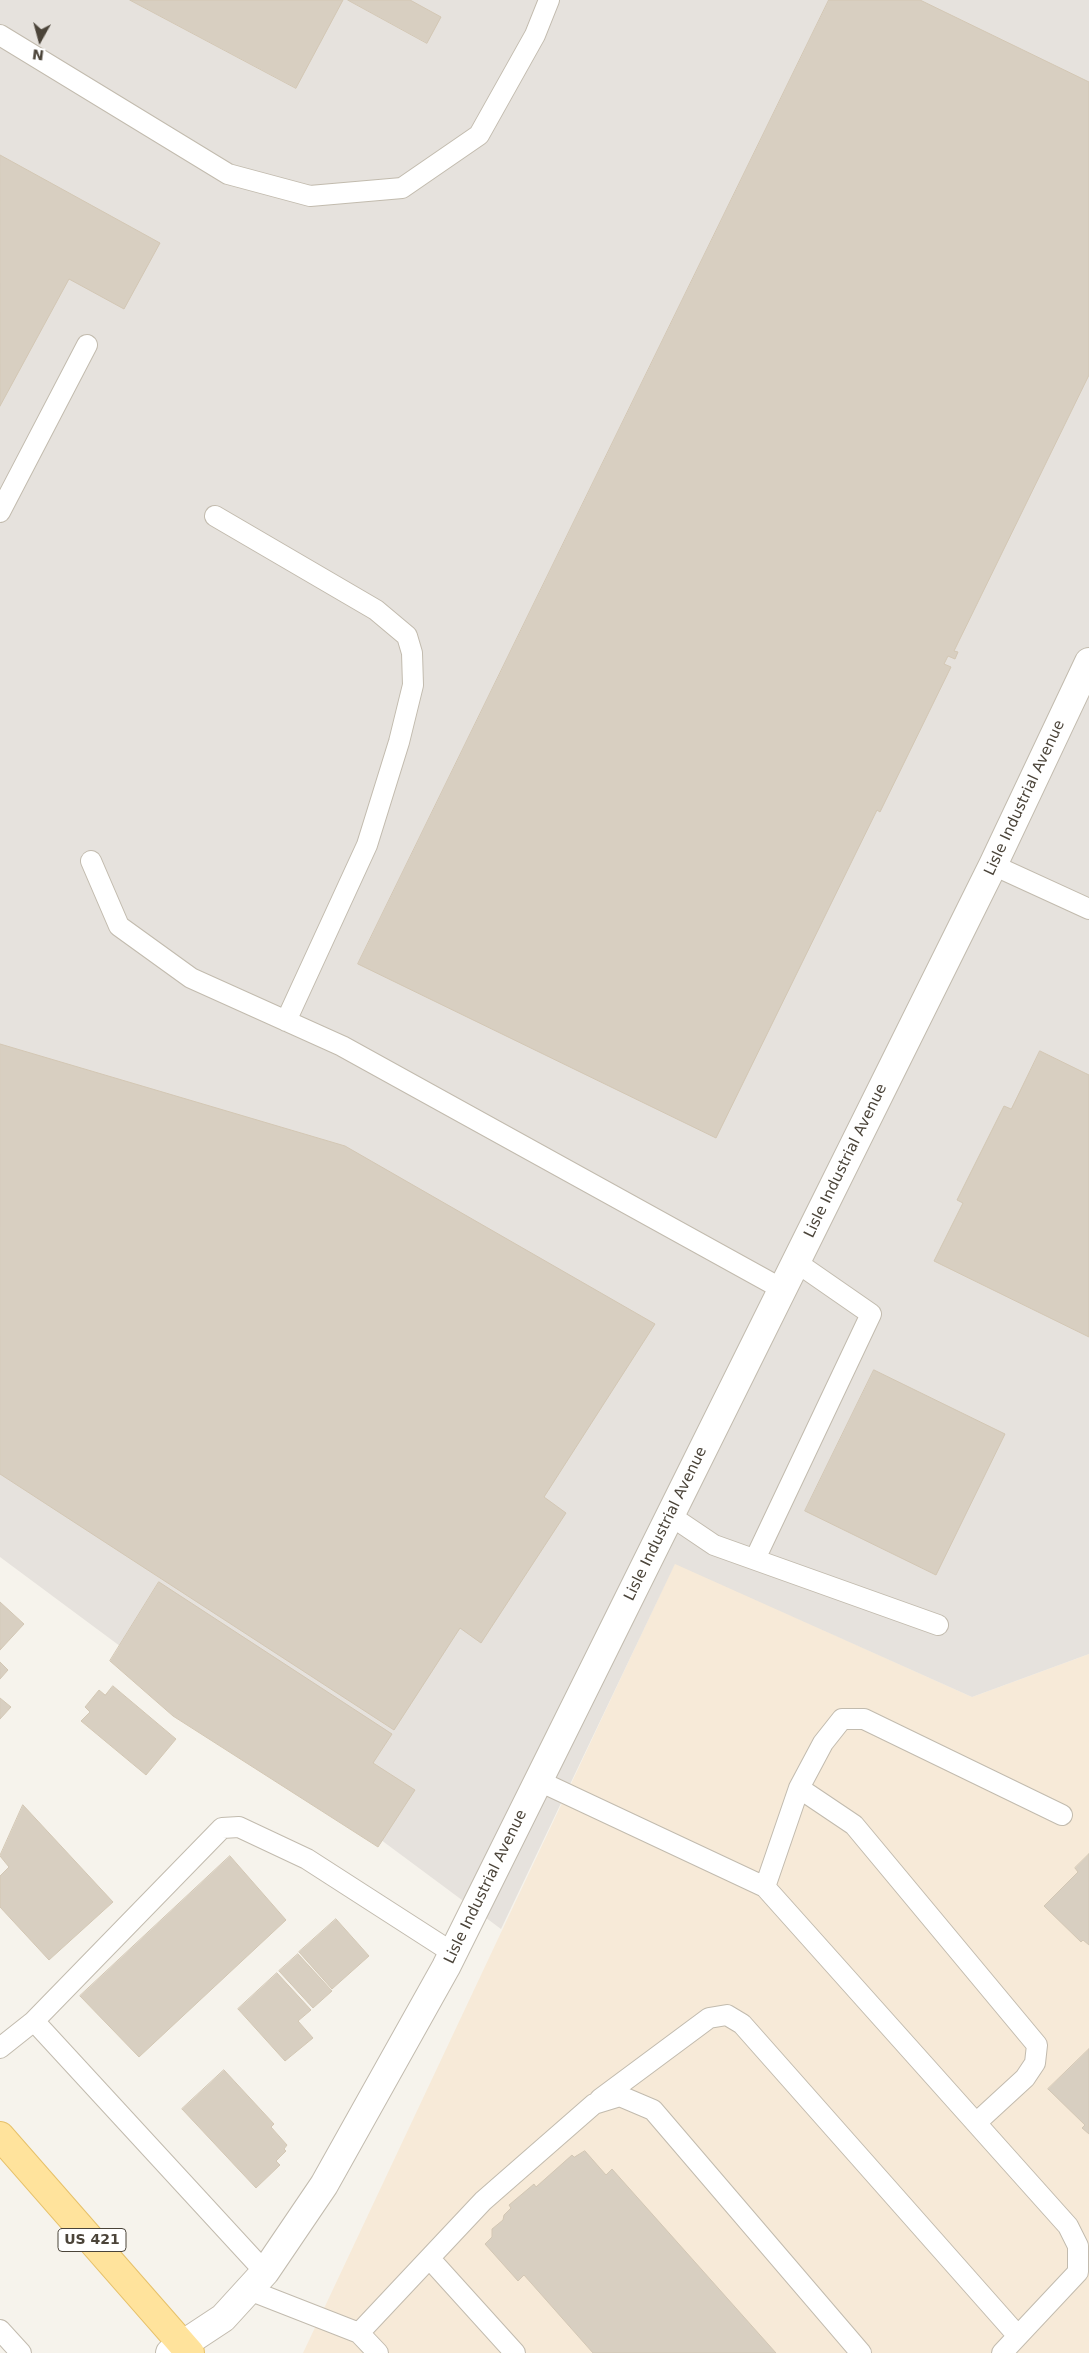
<!DOCTYPE html>
<html>
<head>
<meta charset="utf-8">
<style>
  body { margin:0 }
  #map { position:relative; width:1089px; height:2353px; overflow:hidden; background:#f6f3ec; font-family:"DejaVu Sans",sans-serif }
  canvas { display:block }
  .north { position:absolute; left:15px; top:15px; width:50px; height:50px; -webkit-text-stroke:4px #fff; paint-order:stroke; rotate:187deg; font-size:14px; font-weight:700; line-height:20px; text-align:center; color:#4b4439 }
  .north::after { content:''; display:block; margin:auto; width:18px; height:22px; background:#4b4439; clip-path:polygon(50% 0,100% 100%,50% 72%,0 100%) }
</style>
</head>
<body>
<div id="map">
<canvas width="1089" height="2353"></canvas>
<div class="north">N</div>
</div>
<script>
const ctx = document.querySelector('canvas').getContext('2d');
ctx.lineJoin = 'round';
function fill(path, color) {
  ctx.fillStyle = color;
  ctx.fill(path, 'evenodd');
}
function stroke(path, color, width, dash) {
  ctx.strokeStyle = color;
  ctx.lineWidth = width;
  ctx.lineCap = dash ? 'butt' : 'round';
  ctx.setLineDash(dash || []);
  ctx.stroke(path);
}
function label(font, color, halo, rows, align = 'center') {
  ctx.font = font + ' "DejaVu Sans",sans-serif';
  ctx.lineWidth = 4;
  ctx.setLineDash([]);
  ctx.textBaseline = 'middle';
  ctx.strokeStyle = halo;
  ctx.fillStyle = color;
  for (const [text, x, y, turn = 0] of rows) {
    ctx.save();
    ctx.translate(x, y);
    ctx.rotate((+turn || 0) * Math.PI / 180);
    ctx.textAlign = isNaN(turn) ? turn : align;
    if (halo) ctx.strokeText(text, 0, 0);
    ctx.fillText(text, 0, 0);
    ctx.restore();
  }
}
fill(new Path2D(`
  M675,1563L972,1697L1089,1654V2353H303Z`), '#f7ead8');
fill(new Path2D(`
  M0,0H1089V1654L972,1697L675,1564L501,1929L0,1557Z`), '#e6e2dd');
const building = new Path2D(`
  M130,0H343L296,88Z
  M348,0H410L441,17L427,43Z
  M829,0H920L1089,82V375L954,651L958,652L955,659L948,656L944,664L951,667L880,812L877,810L716,1138L358,964Z
  M0,155L160,243L124,309L69,279L0,406Z
  M0,1044L345,1146L655,1324L544,1497L566,1513L481,1643L460,1628L394,1730L0,1474Z
  M1040,1051L1089,1075V1337L934,1261L963,1203L957,1200L1004,1106L1011,1109Z
  M874,1370L1005,1434L936,1575L805,1511Z
  M159,1582L392,1734L373,1763L415,1790L378,1847L173,1716L110,1661Z
  M0,1602L24,1624L0,1650Z
  M0,1662L8,1670L0,1679Z
  M113,1686L176,1739L146,1775L81,1721L90,1712L85,1707L99,1690L105,1695Z
  M0,1698L11,1707L0,1719Z
  M23,1805L113,1902L49,1960L0,1907V1876L9,1867L0,1856Z
  M1089,1854V1945L1083,1940L1081,1942L1044,1906L1078,1872L1075,1868Z
  M230,1856L286,1920L139,2057L80,1996Z
  M336,1919L369,1956L332,1989L299,1952Z
  M298,1954L332,1991L313,2008L279,1971Z
  M277,1973L311,2010L298,2021L313,2038L285,2061L238,2009Z
  M1089,2049V2134L1082,2128L1085,2125L1048,2089Z
  M224,2070L274,2124L271,2127L287,2145L284,2149L286,2151L276,2161L280,2165L256,2188L182,2109Z
  M585,2151L606,2175L612,2169L776,2353H593L524,2275L518,2281L485,2244L492,2237V2229L503,2220L504,2215L511,2208L509,2205L534,2184L536,2187L572,2155L574,2157Z`);
fill(building, '#d8cfc1');
stroke(building, '#d3c7b4', 1);
const service = new Path2D(`
  M0,35L228,174L310,196L402,188L479,135L535,35L549,0
  M0,512L87,345
  M215,516L376,610L407,636L412,653L413,685L399,742L367,845L286,1021
  M91,861L119,926L191,978L342,1046L782,1289
  M993,865L1089,909
  M671,1516L714,1545L938,1625
  M755,1559L871,1314L796,1262
  M539,1781L765,1887L1068,2226L1078,2246V2272L1002,2353
  M799,1788L854,1825L1037,2045L1035,2063L1025,2078L976,2123
  M765,1887L799,1788L823,1743L842,1719H864L1062,1815
  M34,2021L222,1828L239,1827L307,1859L453,1953
  M0,2048L34,2021L265,2272
  M600,2099L709,2018L727,2015L742,2024L1018,2336
  M430,2259L515,2353
  M249,2290L359,2333L378,2353
  M0,2330L21,2353
  M359,2333L483,2201L594,2104L620,2096L653,2110L861,2353`);
const minor = new Path2D(`
  M170,2353L223,2318L265,2272L324,2185L446,1967L993,865L1089,662`);
const primary = new Path2D(`
  M0,2136L190,2353`);
stroke(service, '#c2bbae', 22);
stroke(minor, '#c2bbae', 30);
stroke(primary, '#e6c16a', 30);
stroke(service, '#fff', 20);
stroke(minor, '#fff', 28);
stroke(primary, '#ffe39c', 28);
for (const [x, y, w] of [
  [92,2240,68]
]) {
  const box = new Path2D();
  box.roundRect(x - w / 2, y - 11.5, w, 23, 4);
  ctx.fillStyle = '#fff';
  ctx.fill(box);
  stroke(box, '#4b4439', 1);
}
label('bold 14px', '#4b4439', null, [
  ["US 421",92,2240]
]);
label('15px', '#4b4439', '#fff', [
  ["Lisle Industrial Avenue",1025,798,-65],
  ["Lisle Industrial Avenue",846,1161,-64],
  ["Lisle Industrial Avenue",666,1524,-64],
  ["Lisle Industrial Avenue",486,1887,-64]
]);
</script>
</body>
</html>
